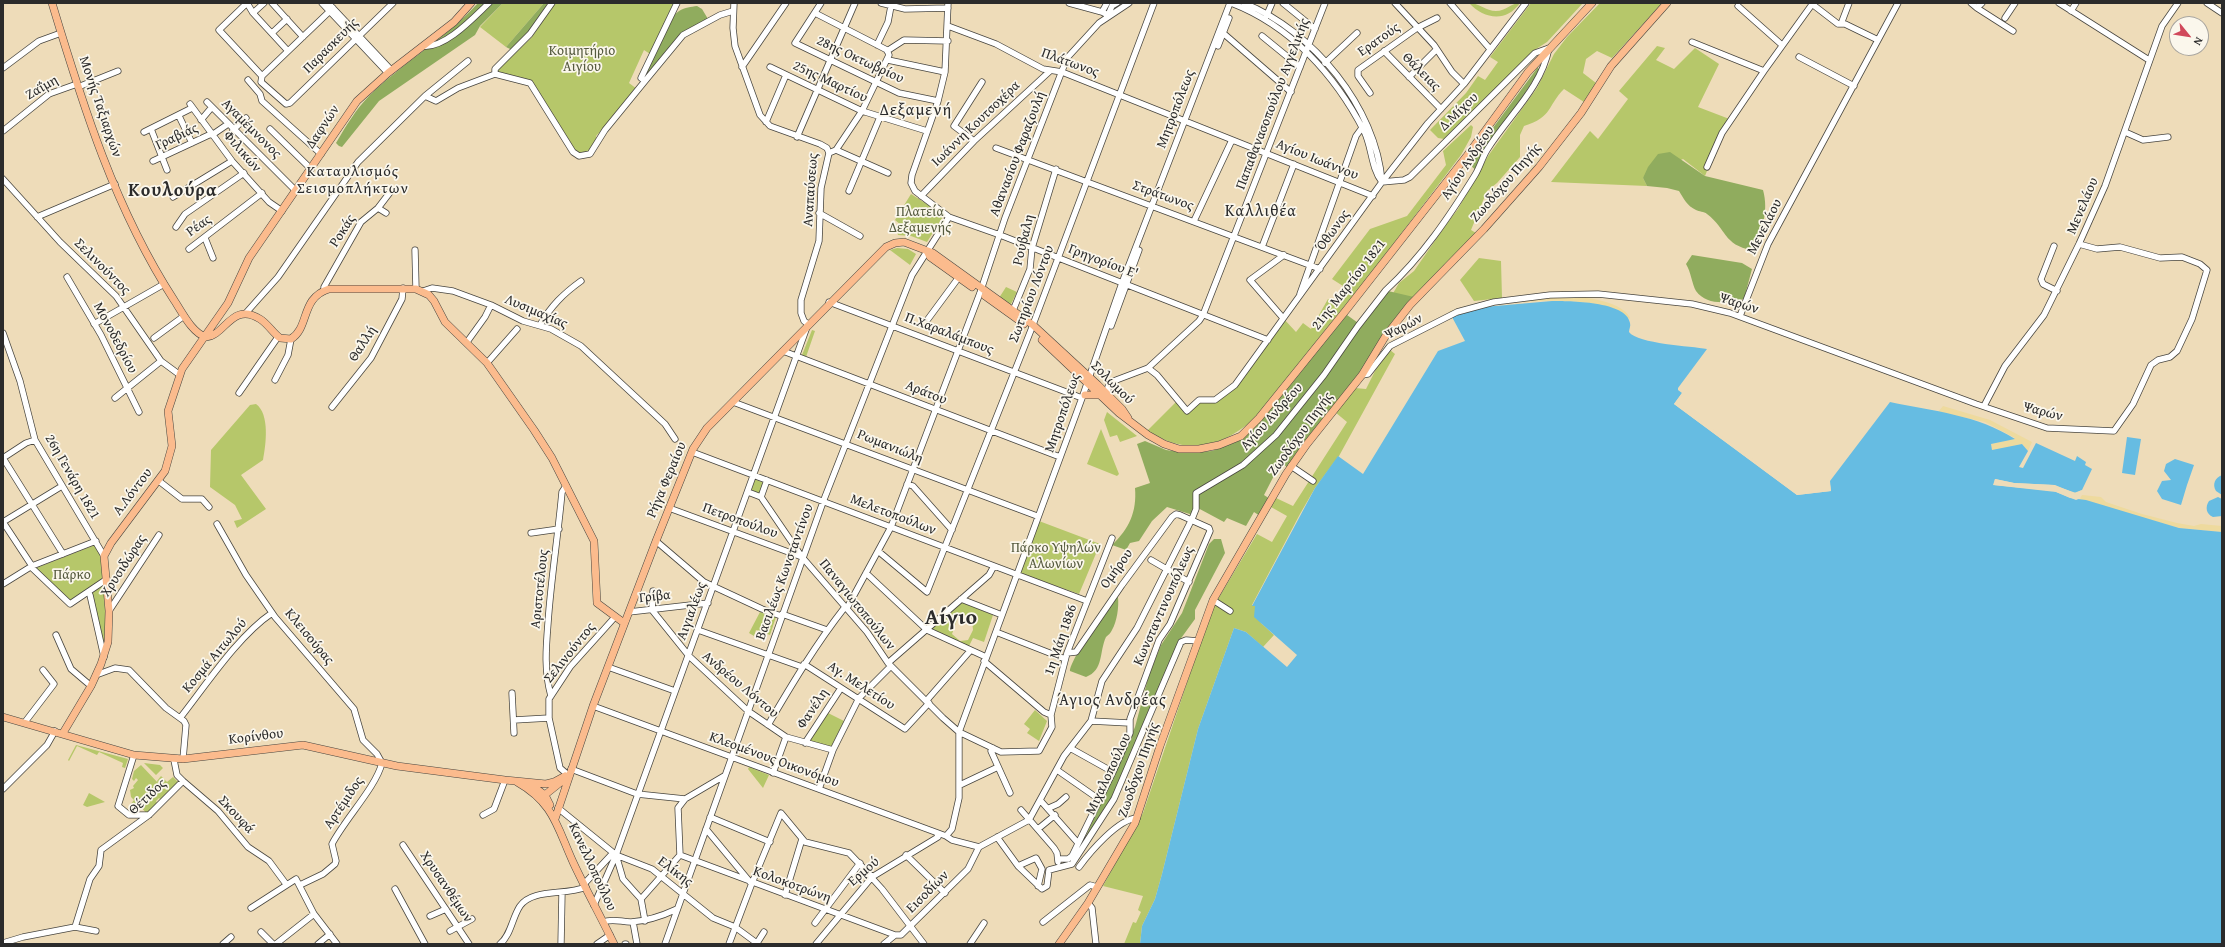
<!DOCTYPE html>
<html>
<head>
<meta charset="utf-8">
<style>
  body { margin:0 }
  #map { position:relative; width:2225px; height:947px; overflow:hidden; background:#eedcb9; font-family:"Gentium Book Plus",serif }
  canvas { display:block }
  .frame { position:absolute; inset:0; border:4px solid #2b2b2b; pointer-events:none }
  .north { position:absolute; left:2169px; top:16px; width:40px; height:40px; box-sizing:border-box; background:#fbf7ec; border:1px solid #a8a59f; border-radius:50%; rotate:120deg; font-size:11px; font-weight:700; line-height:16px; text-align:center; color:#2b2b2b }
  .north::after { content:''; display:block; margin:auto; width:14px; height:18px; background:#d1495b; clip-path:polygon(50% 0,100% 100%,50% 72%,0 100%) }
</style>
</head>
<body>
<div id="map">
<canvas width="2225" height="947"></canvas>
<div class="frame"></div>
<div class="north">N</div>
</div>
<script>
const ctx = document.querySelector('canvas').getContext('2d');
ctx.lineJoin = 'round';
function fill(path, color) {
  ctx.fillStyle = color;
  ctx.fill(path, 'evenodd');
}
function stroke(path, color, width, dash) {
  ctx.strokeStyle = color;
  ctx.lineWidth = width;
  ctx.lineCap = dash ? 'butt' : 'round';
  ctx.setLineDash(dash || []);
  ctx.stroke(path);
}
function label(font, color, halo, rows, align = 'center') {
  ctx.font = font + ' "Gentium Book Plus",serif';
  ctx.lineWidth = 3.5;
  ctx.setLineDash([]);
  ctx.textBaseline = 'middle';
  ctx.strokeStyle = halo;
  ctx.fillStyle = color;
  for (const [text, x, y, turn = 0] of rows) {
    ctx.save();
    ctx.translate(x, y);
    ctx.rotate((+turn || 0) * Math.PI / 180);
    ctx.textAlign = isNaN(turn) ? turn : align;
    if (halo) ctx.strokeText(text, 0, 0);
    ctx.fillText(text, 0, 0);
    ctx.restore();
  }
}
fill(new Path2D(`
  M503,3H544L506,47L480,27Z
  M555,3H674L650,54L644,50L629,83L637,89L622,109L596,136L597,139L588,153L579,154L574,150L532,82L497,71L532,37Z
  M1469,3C1479,3 1486,11 1496,11C1506,11 1511,3 1520,3C1506,23 1484,19 1469,3Z
  M1531,3H1583L1547,42L1533,51L1444,139L1438,138L1430,130L1466,93L1478,76L1485,80L1498,62L1490,57Z
  M1600,3H1662L1612,58L1597,51L1586,59L1583,73L1596,83L1584,102L1564,89C1547,106 1553,117 1524,126L1520,135V157L1497,183L1487,191L1471,230L1476,233L1411,301L1392,295L1399,283L1414,271L1448,222L1458,209L1488,156L1537,88L1554,54L1567,37Z
  M1657,46L1665,48L1656,60L1674,69L1695,48L1719,64L1698,107L1732,120L1718,143L1705,176L1683,159L1643,178L1647,186L1551,182L1590,131L1598,139L1628,99L1619,91Z
  M1471,125L1473,127L1471,137L1461,155L1375,268L1254,419C1219,449 1187,455 1147,431L1178,400L1187,411L1199,400H1215L1235,385L1283,318L1296,332L1303,323L1311,329L1328,299L1333,302L1343,286L1332,279L1370,229L1407,216L1446,165L1443,151Z
  M911,194L944,215L927,242L911,236L898,235L897,231L901,225L895,220Z
  M897,248L908,249L916,254L910,265L890,250Z
  M1479,258L1501,261L1502,298L1474,301L1460,280Z
  M1006,287L1017,292L1010,306L999,298Z
  M812,330L815,331L806,357L802,355Z
  M1390,350L1395,354L1339,456L1315,488L1300,514L1252,605L1255,606L1261,623L1274,635L1263,647L1246,632L1234,628L1198,729L1162,874L1155,899L1142,926L1140,944H1124L1133,922L1136,923L1141,912L1138,910L1143,896L1103,886L1143,813L1212,609L1257,534L1272,542L1287,516L1271,507L1276,498L1293,506L1347,422L1335,412L1355,388L1366,389L1376,369Z
  M256,404C270,414 266,445 263,460L241,475L266,509L237,528L234,521L242,519L235,505L210,487L211,450L250,405Z
  M1107,412L1137,436L1120,442L1117,435L1110,437L1104,420Z
  M1101,429L1119,474L1117,476L1087,464Z
  M755,479L764,483L760,495L751,492Z
  M1039,521L1100,544L1079,594L1019,573Z
  M95,545L101,555L104,578L70,601L36,568Z
  M104,584L106,637L103,648L91,593Z
  M962,602L993,615L984,642L973,638L968,648L930,630ZM965,615L972,619L973,630L968,640L960,641L952,634L958,617L961,620Z
  M760,612L776,617L770,635L756,630L754,636L749,633Z
  M1035,710L1047,721L1039,741L1027,733L1030,729L1024,724Z
  M828,713L844,721L831,747L810,741Z
  M76,745L128,759L125,768L122,767L123,763L99,752L97,755L77,746L69,761L68,760Z
  M144,763L160,765L163,768L156,775Z
  M141,765L158,783L157,781L161,776L167,782L173,777L178,782L161,800L159,798L156,801L157,803L147,814L141,807L135,813L129,806L134,800L131,797L130,790L134,788L133,786L138,780L136,778L134,781L132,779L134,771Z
  M749,767L769,775L763,788L748,769Z
  M89,793L105,802L87,807L83,805Z`), '#b6c76a');
fill(new Path2D(`
  M478,3H503L480,26L475,35L379,101L342,147L339,146L336,143C346,126 356,109 370,95C404,62 446,38 478,3Z
  M544,3H550L530,33L512,50L506,47Z
  M697,6L702,9L708,19L684,37L651,78L645,74C653,58 665,20 679,11C685,7 691,7 697,6Z
  M1538,67L1539,71L1476,170L1467,163Z
  M1670,152L1705,176L1763,190C1769,212 1762,231 1752,250C1723,245 1727,229 1707,214C1704,211 1699,212 1696,210C1687,206 1684,199 1679,191L1667,188L1647,186L1643,178L1648,167L1658,154Z
  M1692,255L1742,263L1752,269L1744,299C1728,303 1707,306 1696,291C1692,284 1691,272 1686,264Z
  M1388,291L1414,297L1286,474V466L1280,464L1264,495L1270,499L1260,516L1254,512L1246,526L1227,518L1224,522L1196,507L1193,515L1167,507L1152,521L1139,541L1130,543L1126,550L1112,545C1129,529 1137,512 1135,488L1150,483L1137,444L1145,441L1166,450L1186,453L1212,451L1230,444L1268,405L1347,315L1361,325Z
  M1214,539H1221L1225,553L1195,610V619L1179,641L1112,799L1087,839L1085,838L1135,727L1149,675L1161,645L1182,613L1209,544Z
  M1118,597C1119,607 1117,621 1112,630C1111,633 1108,635 1106,637C1099,652 1104,670 1086,677L1070,671C1070,660 1108,604 1118,597Z`), '#90ac5e');
fill(new Path2D(`
  M1559,296C1577,296 1621,299 1630,318L1629,319C1606,292 1504,301 1472,309C1465,311 1459,314 1452,317L1449,311L1473,305Z
  M1943,406L1990,420L2032,442L2028,451L2022,444L1992,451L1991,444L2015,438L1985,422L1938,412Z
  M2082,495L2101,497L2106,502L2142,514L2177,523L2194,526L2201,524L2222,526V532L2179,528L2079,500Z`), '#eeda9e');
fill(new Path2D(`
  M1552,301C1568,301 1627,301 1630,323C1631,326 1629,329 1629,332C1638,344 1691,346 1707,349L1678,388V390L1682,393L1674,404L1797,495L1831,491L1830,481L1890,402C1933,411 1978,415 2015,439L1991,444L1992,450L2022,444L2028,451L2019,467L2023,468L2036,443L2075,461L2077,456L2086,462L2085,465L2092,469L2082,490L2076,493L2053,485L2014,483L1995,479L1994,485L2054,491L2070,498L2086,500L2179,528L2222,532V944H1140L1142,926L1155,899L1162,874L1198,729L1234,628L1246,632L1287,667L1297,655L1254,617L1255,606H1252L1315,488L1338,456L1363,474L1438,351L1465,341L1452,317L1484,307Z
  M2127,437L2141,439L2135,475L2122,473Z
  M2175,459L2194,465L2187,485L2177,482L2187,485L2181,505L2162,499L2157,491L2162,481L2171,480L2164,471L2166,464Z
  M2222,475V495L2216,491C2212,484 2215,478 2222,475Z
  M2218,497L2222,499V516L2213,517C2206,514 2205,507 2209,501Z`), '#66bce2');
fill(new Path2D(`
  M1682,393L1683,394L1677,403L1798,493L1829,490V478L1831,491L1797,495L1674,404Z
  M1995,479L2014,483L2055,485L2074,493L2082,490L2080,494L2074,495L2055,487L2014,485L1996,482L2012,486L2056,490L2071,496L2081,498L2076,500L2056,492L1993,485Z`), '#eedcb9');
const minor = new Path2D(`
  M247,3L219,30L262,76L261,82L286,104L290,103L393,3
  M247,3L253,13L288,51
  M272,3L303,37
  M322,3L388,73
  M328,3L391,70
  M821,3L795,43L899,93L938,101
  M881,3L905,9L948,8
  M948,3L945,72L938,101L912,175L911,183L915,191L949,217L1000,235L1268,340
  M1069,3L1102,12L1108,15L1112,6L1117,3
  M1231,3C1291,26 1335,75 1364,131C1372,147 1371,168 1382,182
  M1244,3C1313,31 1376,107 1382,182
  M1283,3L1315,29
  M1395,3L1434,45L1452,72L1464,84
  M1450,3L1490,49
  M1971,3L1977,8L1982,3
  M2059,3L2149,60
  M2207,3L2222,13
  M1812,4L1838,24H1845L1878,40
  M1738,6L1782,45
  M1977,8L2013,31
  M2071,11L2076,3
  M1102,12L1107,3
  M253,13L264,3
  M815,13L887,50L889,55L862,111L836,150L829,153
  M1266,17L1272,3
  M2005,18L2015,3
  M1841,24L1849,3
  M948,26L996,44L1043,69L1062,72L1373,196
  M272,33L287,19
  M1223,33L1291,92
  M1262,36L1300,67
  M1692,42L1764,71L1813,3
  M877,45L888,22L891,6
  M423,46C445,49 474,17 489,3
  M1218,46L1229,18
  M887,51L904,40L948,41
  M1384,51L1441,109
  M1799,57L1854,86
  M888,60L945,72
  M1325,63L1357,33
  M742,67L786,3
  M770,67L862,111L927,131
  M3,68L39,41L61,33
  M495,74V69L530,34L552,3
  M262,76L333,8
  M1409,77L1436,50
  M248,80L260,94L262,101L321,154
  M645,81L683,35L720,15L733,11
  M78,87L118,71
  M1370,93L1358,76V70L1417,28L1437,18
  M425,96L468,61
  M207,102L296,191
  M190,104L232,161L269,202L282,211
  M179,116L192,143
  M201,120L212,107
  M766,122L786,75
  M151,129L167,170
  M270,129L311,169
  M233,130L246,118
  M3,131L49,94L77,84
  M144,132L192,108
  M2125,132L2143,140L2168,137
  M212,135L228,124
  M797,137L855,3
  M974,141L954,126L982,82
  M996,148L1320,269
  M836,150L888,173
  M153,161L211,134
  M1707,167L1722,133L1764,71
  M3,179L60,242L116,296L161,361L180,375
  M849,191L880,117
  M921,196L974,141L1050,71
  M173,197L232,161
  M378,208L386,213
  M819,213L860,236
  M37,217L115,184
  M1194,221L1232,140
  M176,227L185,214L244,173
  M205,238L213,258
  M2054,246L2041,279L2043,284L2057,291
  M1262,247L1294,164
  M189,249L262,193
  M415,250L416,289
  M67,277L101,335L139,412
  M324,291V287L361,222L378,208L391,191
  M423,291L432,288L453,291L491,305L523,321L551,329L581,346L665,424L675,439
  M1300,294L1356,136L1364,125
  M829,302L1082,398
  M1012,313L1030,269L1032,248L1056,169
  M245,314L278,277L358,162L425,96L436,101L458,88L495,74L530,83L573,152L579,156L590,154L605,130L645,81L641,78L677,3
  M1740,316L1768,244L1898,3
  M1283,318L1250,280L1284,255
  M928,319L959,277
  M94,324L164,284
  M540,325C551,306 563,294 581,281
  M1111,326L1139,250
  M3,333L20,381L35,440L104,556
  M154,338L184,316
  M467,342L485,317L491,305
  M783,351L1060,457
  M487,363L517,329
  M1148,368L1157,375L1187,411L1199,400H1215L1235,385L1382,182L1428,123L1464,84L1526,3
  M1362,375L1368,374L1390,346L1457,312L1494,302L1550,295L1598,294L1692,304L1730,313L1976,404L2047,428L2114,431L2133,404L2151,365L2158,360L2170,357L2177,351L2192,319L2207,270L2200,264L2182,257L2160,258L2120,247L2097,249L2079,244
  M275,380L288,355L291,339
  M239,393L278,337
  M1108,395V387L1111,382L1148,368L1199,321L1203,315L1325,3
  M115,398L161,361
  M733,402L1037,516
  M1984,406L2005,366L2044,315L2079,244L2105,186L2162,26L2178,3
  M332,407L371,358L402,299L403,288
  M692,452L1087,601
  M3,458L63,554
  M3,458L26,443L35,440
  M1291,466L1313,481
  M767,480L761,497L802,557L867,632L888,663L943,718L959,732L1001,752L1039,751L1052,727L1051,715L1067,653L1112,538
  M159,481L182,499H202L209,507
  M907,484L913,486L952,530
  M748,492L761,497
  M669,508L802,557
  M3,522L62,486
  M3,522L32,566
  M217,524L246,575L275,617L354,709L363,740L377,754L382,763C376,787 345,819 332,844L336,861L335,864L323,874L300,885
  M531,533L559,529
  M656,541L704,582L762,609L781,616
  M878,551L927,592L1031,330L1154,3
  M1151,560L1189,582
  M31,567L70,604L107,579
  M866,573L927,630L986,657
  M3,584L32,566L96,541
  M653,591L652,610L689,656L748,711L786,737L833,750
  M90,595L104,657
  M961,599L1002,615
  M1213,600L1230,611
  M847,608L891,527L980,293L1005,218L1067,58L1099,23L1129,3
  M109,611L159,535
  M629,612L708,603
  M782,614L827,630
  M698,630L802,667
  M996,632L1065,659
  M56,635L71,669L91,686
  M984,661L1044,712L1051,715
  M888,663L989,575L994,566
  M804,664L905,729L929,703
  M608,667L675,691
  M96,675L115,668L129,670L166,708L184,721L186,725L183,759
  M512,693L514,733
  M551,696C544,671 546,648 548,623C551,579 558,536 562,492L566,486
  M927,700L970,651
  M593,706L946,836L952,840L979,847
  M180,718C206,685 238,636 272,613
  M514,720L549,718
  M1091,721L1129,723
  M25,722L54,684L43,670
  M768,725C792,684 816,644 845,607
  M805,743L841,688
  M993,748L991,751L1010,793
  M1070,748L1113,772
  M134,755L118,806L129,815H149
  M174,760L177,775L183,781L218,811L248,847L269,861L286,884
  M571,769L637,794L685,799L724,776
  M1057,770L1100,800
  M773,773L786,737
  M567,774L560,768L549,718V699L570,667L615,617
  M960,785L998,767
  M3,789L47,745L55,731
  M819,789L833,750L859,698L891,666
  M1040,800L1078,843
  M558,808L616,855L652,869L713,918L735,927L758,944
  M1049,808L1058,804L1066,797
  M1021,810L1054,848L1057,853L1058,862
  M483,815L494,809L505,780
  M710,817L770,842
  M706,829L750,882
  M1038,829L1055,815
  M946,836L952,829L959,798V732L1082,398L1122,283L1230,3
  M997,837L1018,866L1042,889L1047,886L1049,870L1072,864L1114,799L1181,642L1186,640L1198,641
  M403,845L469,944
  M979,847L1029,820L1064,756L1091,721L1102,681L1137,628L1192,519L1196,509V493L1243,465L1276,435L1324,375L1358,326L1386,290C1422,257 1449,217 1475,175C1480,167 1482,158 1487,150C1508,116 1541,89 1549,48L1535,53L1410,177L1404,180L1382,182
  M616,855L623,879L641,899L645,921
  M680,855L895,935
  M906,855L945,893
  M1058,859H1068L1072,856L1113,772L1130,733V719L1159,640L1170,624L1210,531L1209,528L1180,515L1176,514L1172,517L1122,585L1076,652L1067,653
  M1018,866L1036,858L1042,869L1038,886
  M1079,867C1090,852 1118,819 1137,818
  M872,878L882,889L924,944
  M584,884L613,853
  M395,889L425,944
  M785,895L802,839
  M641,899L680,855L678,808L685,799
  M1088,903L1092,908L1096,944
  M594,905L616,855L808,324L804,321L801,313V300L819,241L821,188L829,153L827,148L820,144L770,126L760,115L735,46L733,28L734,3
  M251,908L296,879L314,914L337,944
  M430,916L446,909
  M603,922C613,918 621,922 631,922C648,921 662,916 677,909
  M633,922L637,944
  M1043,922L1090,885L1097,887
  M815,923L860,863
  M75,927L96,931
  M450,931L472,919
  M261,932L273,944
  M3,943L23,937L75,927L90,879L99,866L101,850L149,815L183,781
  M757,943L764,932
  M223,944L231,937
  M276,944L314,914
  M318,944L330,934
  M500,944C511,935 512,918 520,906C533,888 565,896 586,887
  M561,944L562,893
  M597,944L610,935
  M625,944H626
  M665,944L823,502L912,275L949,217
  M729,944L752,883L781,813L805,842L849,853L872,877
  M816,944L872,877L938,837L937,833
  M884,944L895,935H901L968,869L979,847
  M970,944L984,923`);
const major = new Path2D(`
  M52,3C83,106 115,209 174,300C182,312 192,333 206,337
  M927,251L930,257L972,287
  M985,296L1024,324
  M206,337C225,336 232,301 260,319C268,324 273,333 280,338L291,339C310,327 300,298 329,289H416L429,295L434,301L445,322L487,363L534,430L552,458L594,541L597,603L624,623
  M1042,340L1119,413L1148,435L1164,444L1179,449H1199L1219,445L1241,436L1259,418L1347,309L1466,157L1528,72L1592,3
  M1085,395H1098
  M3,717L134,755L183,759L303,745L397,766L505,780L546,784L554,782L565,776
  M63,733L91,686L101,664L108,642L109,611L104,556L111,543L165,471L172,446L168,411L182,369L228,303L249,258L357,101L388,73L454,22L471,3
  M517,782C554,803 557,827 573,862C586,890 601,917 614,944
  M530,784L545,795L550,805
  M541,798L561,782
  M555,819L593,706L656,541L693,449L707,428L886,247L895,243L904,242L933,253L1033,325L1098,385L1122,409L1128,418
  M1059,944L1088,903L1135,823L1160,746L1213,600L1286,474L1307,444L1362,375L1385,337L1410,305L1484,229L1539,167L1581,113L1611,66L1667,3`);
stroke(minor, '#484640', 7);
stroke(major, '#484640', 8);
stroke(minor, '#fff', 5.5);
stroke(major, '#fbbb8d', 7);
label('14px', '#2b2b2b', '#fbf7ec', [
  ["Ερατούς",1379,40,-35],
  ["Παρασκευής",331,46,-45],
  ["28ης Οκτωβρίου",860,60,25],
  ["Πλάτωνος",1070,63,20],
  ["Θάλειας",1421,72,45],
  ["25ης Μαρτίου",830,82,25],
  ["Ζαΐμη",42,88,-30],
  ["Παπαθανασοπούλου Αγγελικής",1273,104,-69],
  ["Μονής Ταξιαρχών",100,107,71],
  ["Μητροπόλεως",1176,109,-69],
  ["Δ.Μίχου",1459,112,-44],
  ["Ιωάννη Κουτσοχέρα",976,124,-44],
  ["Δαφνών",323,127,-56],
  ["Αγαμέμνονος",251,129,45],
  ["Γραβιάς",177,137,-25],
  ["Φιλικών",242,152,49],
  ["Αθανασίου Φαραζουλή",1018,154,-69],
  ["Αγίου Ιωάννου",1317,160,22],
  ["Αγίου Ανδρέου",1468,163,-57],
  ["Ζωοδόχου Πηγής",1506,183,-49],
  ["Αναπαύσεως",811,190,-86],
  ["Στράτωνος",1163,196,20],
  ["Μενελάου",2083,206,-67],
  ["Ρέας",199,226,-36],
  ["Μενελάου",1765,227,-63],
  ["Ροκάς",343,231,-57],
  ["Όθωνος",1333,231,-54],
  ["Ρούβαλη",1024,240,-76],
  ["Γρηγορίου Ε'",1103,262,21],
  ["Σελινούντος",102,267,45],
  ["21ης Μαρτίου 1821",1349,285,-52],
  ["Σωτηρίου Λόντου",1032,294,-69],
  ["Ψαρών",1739,304,18],
  ["Λυσιμαχίας",536,312,23],
  ["Ψαρών",1404,327,-28],
  ["Π.Χαραλάμπους",949,334,21],
  ["Μονοδεδρίου",115,338,62],
  ["Θαλλή",363,344,-57],
  ["Σολωμού",1112,383,45],
  ["Αράτου",926,393,22],
  ["Ψαρών",2043,412,15],
  ["Μητροπόλεως",1063,413,-71],
  ["Αγίου Ανδρέου",1272,417,-48],
  ["Ζωοδόχου Πηγής",1301,434,-54],
  ["Ρωμανιώλη",890,447,22],
  ["26η Γενάρη 1821",72,477,60],
  ["Ρήγα Φεραίου",667,480,-67],
  ["Α.Λόντου",133,492,-53],
  ["Μελετοπούλων",893,515,21],
  ["Πετροπούλου",740,521,20],
  ["Χρυσιδώρας",124,566,-57],
  ["Ομήρου",1117,569,-54],
  ["Βασιλέως Κωνσταντίνου",785,572,-70],
  ["Αριστοτέλους",540,589,-84],
  ["Γρίβα",655,597,-6],
  ["Παναγιωτοπούλων",857,605,51],
  ["Κωνσταντινουπόλεως",1164,606,-66],
  ["Αιγιαλέως",692,611,-70],
  ["Κλεισούρας",309,637,50],
  ["1η Μάη 1886",1061,640,-71],
  ["Σελινούντος",570,653,-51],
  ["Κοσμά Αιτωλού",215,656,-50],
  ["Ανδρέου Λόντου",740,685,40],
  ["Αγ. Μελετίου",861,686,33],
  ["Φανέλη",813,709,-56],
  ["Κορίνθου",256,737,-7],
  ["Κλεομένους Οικονόμου",774,760,20],
  ["Ζωοδόχου Πηγής",1139,770,-71],
  ["Μιχαλοπούλου",1109,774,-65],
  ["Θέτιδος",148,797,-43],
  ["Αρτέμιδος",344,803,-56],
  ["Σκουφά",236,815,47],
  ["Κανελλοπούλου",592,867,65],
  ["Ελίκης",675,872,37],
  ["Ερμού",864,872,-41],
  ["Κολοκοτρώνη",792,885,20],
  ["Χρυσανθέμων",446,887,56],
  ["Εισοδίων",928,892,-45]
]);
label('14px', '#555a3e', '#fbf7ec', [
  ["Κοιμητήριο",582,51],
  ["Αιγίου",582,67],
  ["Πλατεία",920,212],
  ["Δεξαμενής",920,228],
  ["Πάρκο Υψηλών",1056,548],
  ["Αλωνίων",1056,564],
  ["Πάρκο",72,575]
]);
ctx.letterSpacing = '1px';
label('15px', '#2b2b2b', '#fbf7ec', [
  ["Καταυλισμός",353,172],
  ["Σεισμοπλήκτων",353,189]
]);
ctx.letterSpacing = '0px';
ctx.letterSpacing = '1px';
label('16px', '#2b2b2b', '#fbf7ec', [
  ["Δεξαμενή",916,111],
  ["Καλλιθέα",1261,212],
  ["Άγιος Ανδρέας",1112,701]
]);
ctx.letterSpacing = '0px';
ctx.letterSpacing = '1px';
label('bold 18px', '#2b2b2b', '#fbf7ec', [
  ["Κουλούρα",173,191]
]);
ctx.letterSpacing = '0px';
label('bold 22px', '#2b2b2b', '#fbf7ec', [
  ["Αίγιο",951,618]
]);
</script>
</body>
</html>
